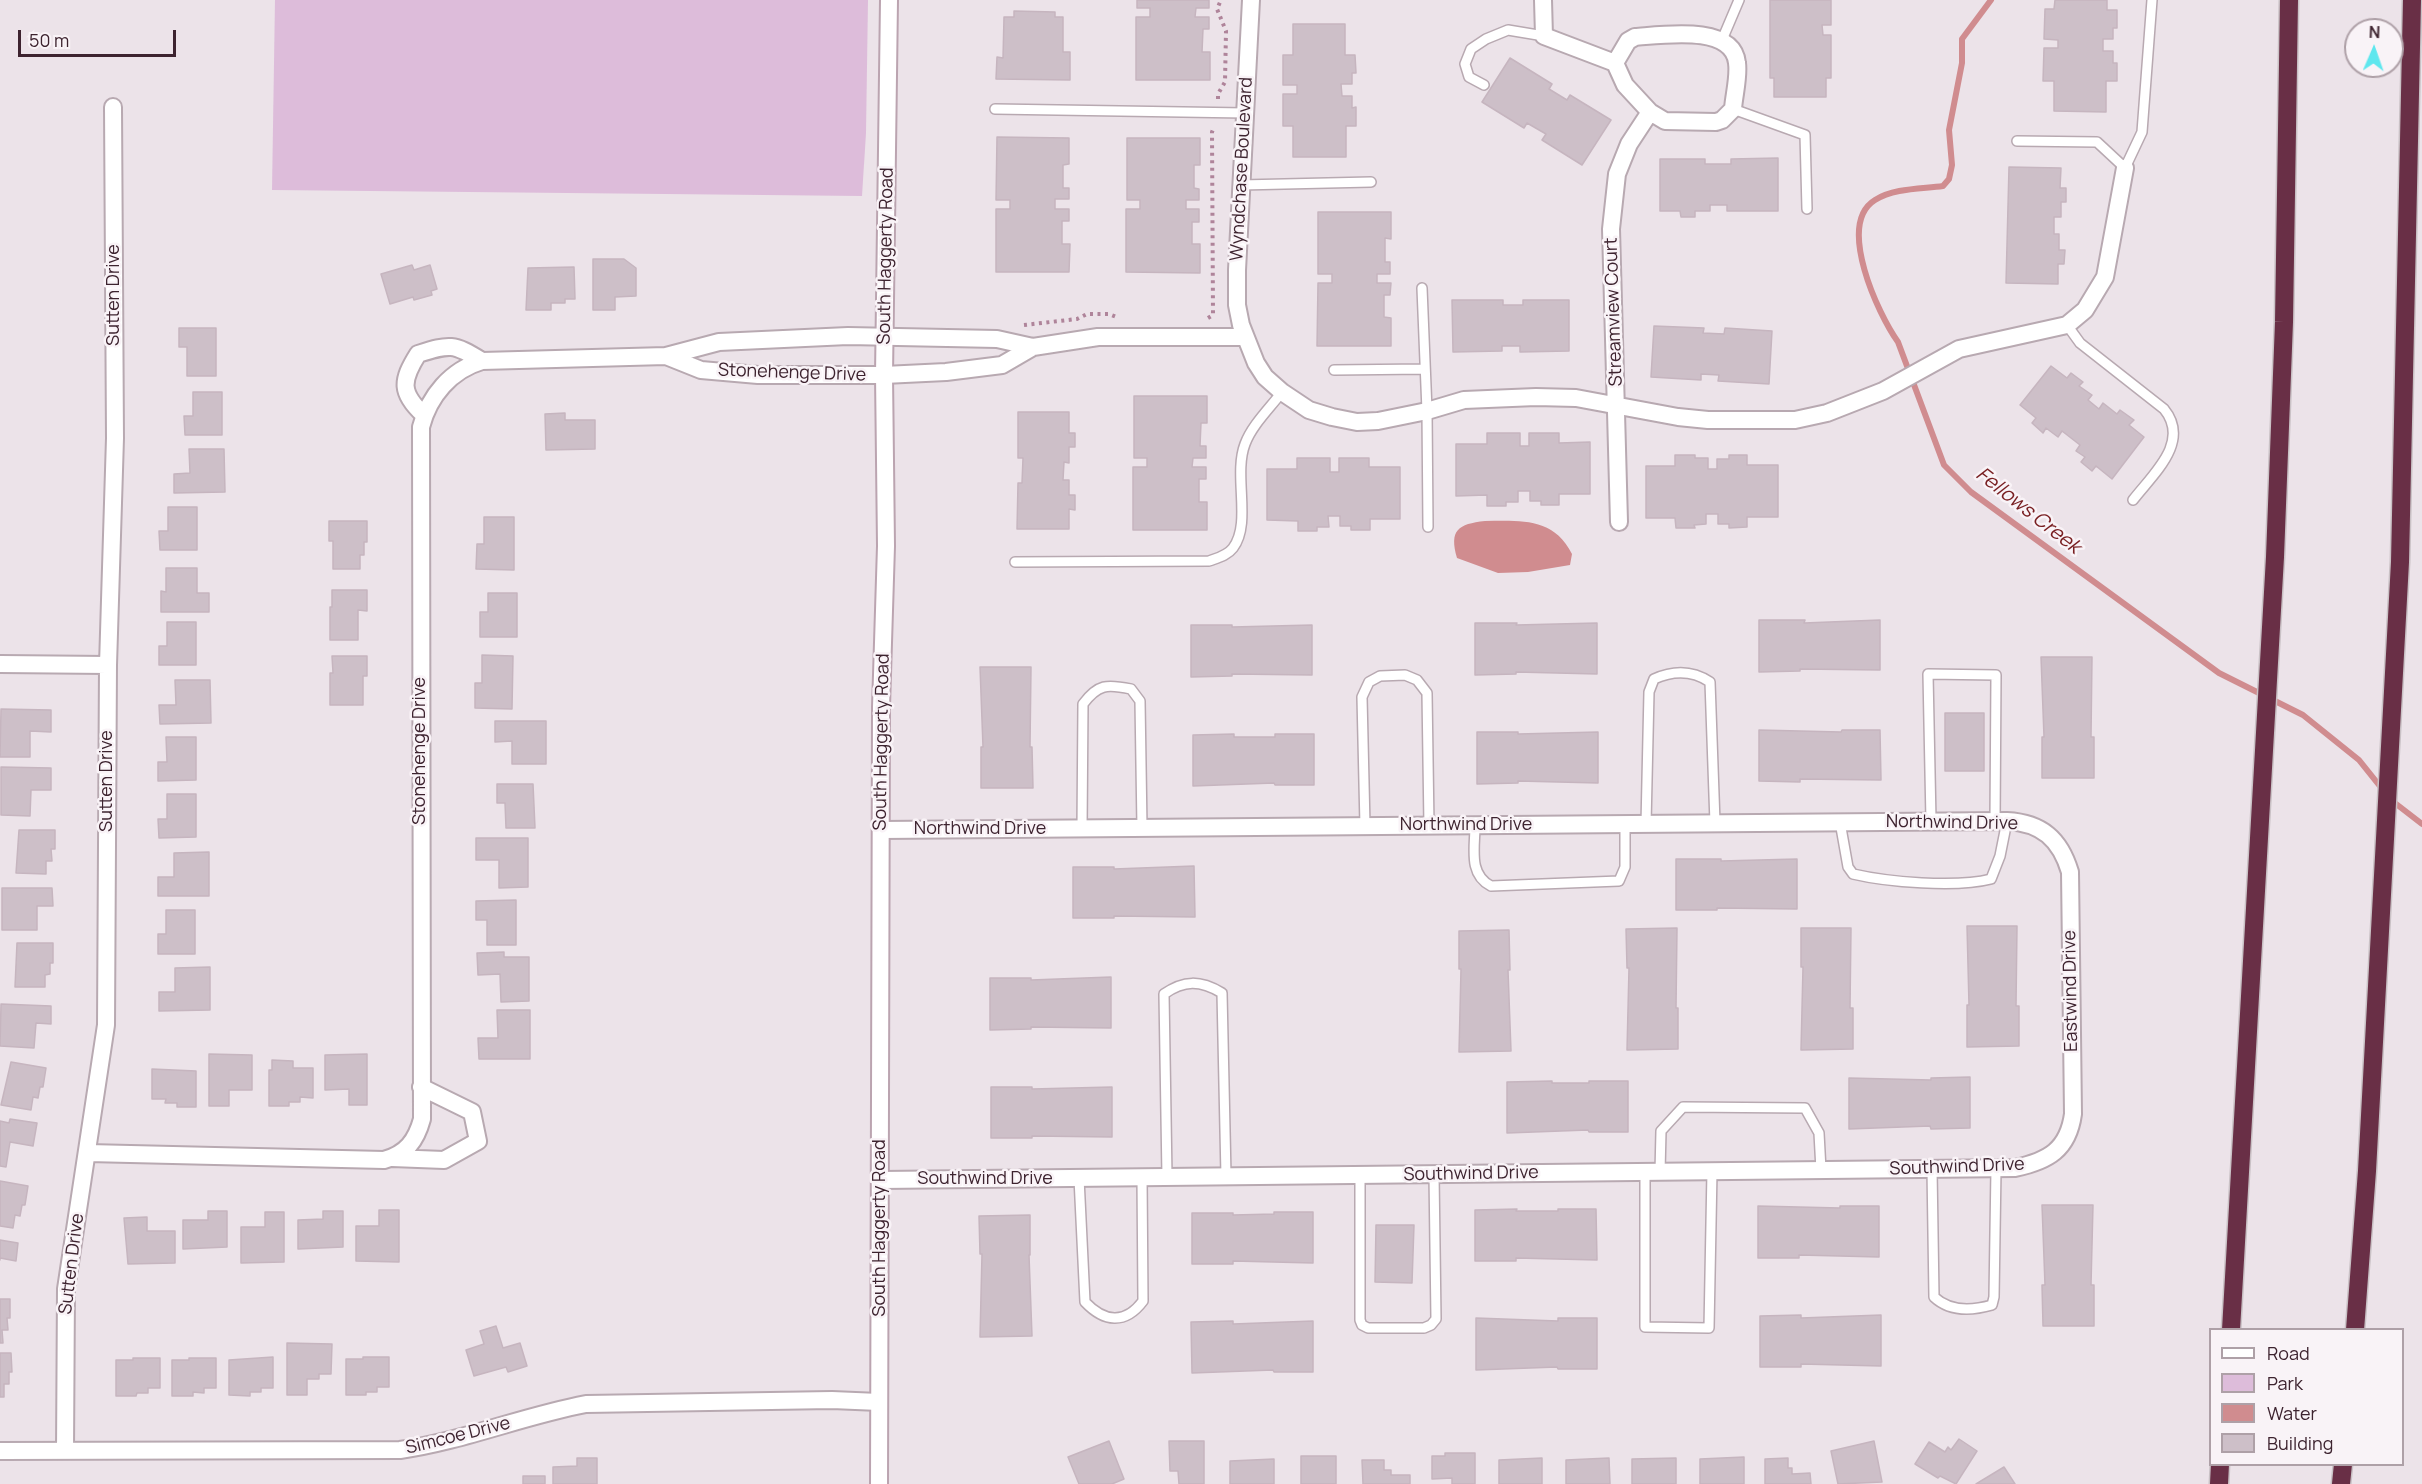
<!DOCTYPE html>
<html>
<head>
<meta charset="utf-8">
<style>
  body { margin:0 }
  #map { position:relative; width:2422px; height:1484px; overflow:hidden; background:#ece3e9; font-family:Manrope,sans-serif }
  canvas { display:block }
  .legend { position:absolute; left:2209px; top:1328px; width:195px; height:138px; box-sizing:border-box; background:#f9f3f7; border:2px solid #aea0a7; margin:0; padding:8px 10px; list-style:none; font-size:18px; color:#3d232f }
  .legend li { display:flex; align-items:center; gap:12px; height:30px }
  .legend b { width:30px; border:2px solid #aea0a7 }
  .north { position:absolute; left:2344px; top:18px; width:60px; height:60px; box-sizing:border-box; background:#f9f3f7; border:2px solid #aea0a7; border-radius:50%; rotate:2deg; font-size:16px; font-weight:700; line-height:24px; text-align:center; color:#3d232f }
  .north::after { content:''; display:block; margin:auto; width:21px; height:27px; background:#5fe7ee; clip-path:polygon(50% 0,100% 100%,50% 72%,0 100%) }
  .scale { position:absolute; left:18px; top:30px; width:158px; height:27px; box-sizing:border-box; border:3px solid #3d232f; border-top:0; padding-left:8px; font-size:18px; line-height:21px; white-space:nowrap; color:#3d232f; -webkit-text-stroke:4px #f9f3f7; paint-order:stroke }
</style>
</head>
<body>
<div id="map">
<canvas width="2422" height="1484"></canvas>
<ul class="legend">
<li><b style="height:8px;background:#fff"></b>Road</li>
<li><b style="height:16px;background:#ddbcda"></b>Park</li>
<li><b style="height:16px;background:#d08c8f"></b>Water</li>
<li><b style="height:16px;background:#cdbfc8"></b>Building</li>
</ul>
<div class="north">N</div>
<div class="scale">50 m</div>
</div>
<script>
const ctx = document.querySelector('canvas').getContext('2d');
ctx.lineJoin = 'round';
function fill(path, color) {
  ctx.fillStyle = color;
  ctx.fill(path, 'evenodd');
}
function stroke(path, color, width, dash) {
  ctx.strokeStyle = color;
  ctx.lineWidth = width;
  ctx.lineCap = dash ? 'butt' : 'round';
  ctx.setLineDash(dash || []);
  ctx.stroke(path);
}
function label(font, color, halo, rows, align = 'center') {
  ctx.font = font + ' Manrope,sans-serif';
  ctx.lineWidth = 5;
  ctx.setLineDash([]);
  ctx.textBaseline = 'middle';
  ctx.strokeStyle = halo;
  ctx.fillStyle = color;
  for (const [text, x, y, turn = 0] of rows) {
    ctx.save();
    ctx.translate(x, y);
    ctx.rotate((+turn || 0) * Math.PI / 180);
    ctx.textAlign = isNaN(turn) ? turn : align;
    if (halo) ctx.strokeText(text, 0, 0);
    ctx.fillText(text, 0, 0);
    ctx.restore();
  }
}
fill(new Path2D(`
  M275,0H868L866,133L862,196L272,190Z`), '#ddbcda');
fill(new Path2D(`
  M1485,521C1521,521 1553,517 1572,554L1570,565L1528,572L1498,573L1457,558C1449,530 1458,524 1485,521Z`), '#d08c8f');
stroke(new Path2D(`
  M1991,0L1962,39V63L1949,130L1952,165L1949,179L1943,186C1921,189 1894,188 1875,200C1836,224 1878,314 1898,342L1944,465L1971,492L2219,673L2303,715L2359,760L2383,790
  M2391,800L2422,824`), '#d08c8f', 6);
const building = new Path2D(`
  M1137,0H1209V8H1196L1195,17H1209V29H1203L1202,52H1210V80H1136V17H1150V8H1137Z
  M1770,0H1831V25H1822L1823,35H1831V78H1826V97H1774V78H1770Z
  M2055,0H2107V10H2117V28H2113V39H2103V51H2113V63H2117V81H2106V112L2054,111V81H2043L2044,48H2058V40L2044,39L2045,9H2054Z
  M1014,11L1055,12V17H1063V52H1070V80L996,79L997,57L1003,58L1004,17H1014Z
  M1293,24H1345V55H1355L1356,73H1352V84H1341L1342,96H1352V108L1356,107V126H1346V157H1293V126H1283V94H1297V85H1283V55H1293Z
  M1510,58L1552,84L1549,89L1567,100L1570,95L1611,120L1582,165L1542,140L1546,134L1527,123L1524,128L1482,102Z
  M997,137L1069,138V164L1063,165V188H1069V199H1055V209H1069V221H1062V244H1070L1069,272H996V209H1010V200H996Z
  M1127,138H1200V165H1194V188L1199,189V200H1186V209H1199V222H1192V244H1200V273L1126,272V209H1140V200H1127Z
  M1778,158V211H1727V205H1710V211H1695V217H1681L1680,211H1660V159H1705V164H1731V159Z
  M2009,167L2061,168L2060,188H2066V202H2061V217H2054V234H2059V250H2065L2064,264H2058V284L2006,283Z
  M1318,212H1391V239L1385,238V262H1390V274H1377V283H1391L1390,295H1384V317L1391,318V346H1317L1318,283H1332V274H1318Z
  M593,259H624L636,268V296L615,297V310H593Z
  M412,265L414,270L430,265L437,289L431,291L432,295L414,300L413,297L390,304L381,274Z
  M574,267L575,299H565V303H551V310H526L528,268Z
  M1452,300H1503V305H1523V300H1569V351L1520,352V346H1502V351L1453,352Z
  M1654,326L1704,328L1703,333L1724,334L1725,328L1772,331L1769,384L1718,381L1719,375L1701,374V380L1651,377Z
  M179,328H216V376H187V347H179Z
  M2051,366L2067,378L2071,373L2083,382L2079,386L2092,395L2088,400L2099,409L2103,403L2117,414L2120,410L2134,420L2129,425L2144,437L2112,479L2096,466L2092,471L2081,462L2085,457L2076,451L2080,445L2062,431L2058,437L2046,428L2043,433L2032,423L2036,418L2020,405Z
  M193,392H222V435H185L184,416H193Z
  M1134,396H1207V423H1201L1200,446H1206V458H1193L1192,467H1206V479H1199V502H1207V530H1133V467H1147V458H1134Z
  M1018,412H1069V433H1075V447H1069V463L1064,462L1063,480H1069V495H1075V510L1069,509V529H1017L1018,483H1022L1023,458H1018Z
  M565,413V420H595V449L546,450L545,414Z
  M1487,433H1520V446H1529V433H1559V443L1590,442V494H1559V505H1541V501H1530V491H1518V502H1506V506H1487V495L1456,496V444H1487Z
  M189,449H224L225,492L174,493V474L190,473Z
  M1675,455H1695V458H1708V469H1717V459H1729V455H1747V465H1778V517H1747V527L1729,528V524H1718V514H1706V524L1694,525L1695,528H1676L1675,518H1646V466H1675Z
  M1297,458H1330V472H1339V458H1369V467H1400V519H1370V530H1351V526H1340V516H1328L1329,527H1317V531H1298V521L1267,520V469H1297Z
  M168,507H197V550H160L159,531H168Z
  M484,517H514V570L476,569L477,544H484Z
  M329,521H367V542H364V555H360V569H333V541H329Z
  M166,568H197V593H209V612H161V591L166,592Z
  M332,590H367V611L358,610V640H330V607H332Z
  M488,593H517V637H480V612H488Z
  M1759,620H1805L1804,623L1880,620V670L1800,669V671L1759,672Z
  M167,622H196V665H159V646H167Z
  M1475,623H1517L1516,625L1597,623V674L1516,672V674L1475,675Z
  M1191,625H1232V627L1312,625V675L1232,674V676L1191,677Z
  M482,655L513,656L512,709L475,708V683H482Z
  M332,656H367V676H363V705H330V673H333Z
  M2041,657H2092L2091,737H2094V778H2042V737H2044Z
  M980,667H1031L1030,747H1032L1033,788H981V747H983Z
  M175,680H210L211,723L160,724L159,705H176Z
  M1,709L51,710V732L30,731V757H0Z
  M1945,713H1984V771H1945Z
  M495,721H546V764H512V741L495,742Z
  M1759,730L1841,732L1842,730H1880L1881,780L1800,779V782L1759,781Z
  M1477,732H1518V734L1598,732V783L1518,781V783L1477,784Z
  M1234,734V737H1275V734H1314V785H1275L1274,783L1193,786V735Z
  M166,737H196V780L158,781V762H167Z
  M1,767L51,768V790H31L30,816L1,815Z
  M497,784H533L535,828H506L505,803H497Z
  M167,794H196V837L159,838L158,819H167Z
  M19,830H55V849H51L52,861H46V874L16,873Z
  M476,838H528V887L499,888V860H476Z
  M209,852V896H158V877H174V853Z
  M1676,859H1721V861L1797,859V909L1717,908V910H1676Z
  M1194,866L1195,917L1114,916V918H1073V867H1114V869Z
  M2,888H52L53,906H37V930H2Z
  M516,900V945H487V920H476V901Z
  M166,910H195V954H158V934H166Z
  M1967,926H2017L2016,1006H2019V1046L1967,1047V1005H1969Z
  M1677,928L1676,1008H1678V1049L1627,1050L1629,968H1627L1626,929Z
  M1801,928H1851L1850,1008H1853V1049L1801,1050L1803,967H1801Z
  M1509,930L1510,970H1508L1511,1051L1459,1052L1461,969H1459V931Z
  M17,943H53V963H50V974L45,975V987H15Z
  M504,952V957H529V1001L501,1002L500,974L478,975L477,953Z
  M210,967V1010L159,1011V992H175V968Z
  M1111,977V1028L1031,1027V1029L990,1030V978H1031V980Z
  M1,1004L51,1006V1024L36,1023L34,1048L0,1046Z
  M497,1010H530V1059H479L478,1038H498Z
  M209,1054L252,1055V1090H229V1106H209Z
  M367,1054V1105H349V1089L325,1090V1055Z
  M272,1060L293,1061V1068H313V1098L300,1097V1102H289V1106H269V1070H272Z
  M11,1062L46,1068L43,1087H40L38,1098L33,1097L31,1110L1,1105Z
  M152,1069L196,1071V1107H177V1103H165L166,1099H152Z
  M1970,1077V1128L1931,1129L1930,1126L1849,1129V1078L1931,1080V1078Z
  M1552,1081V1083H1589V1081H1628V1132H1589L1588,1130L1507,1133V1082Z
  M991,1087H1032V1089L1112,1087V1137L1032,1136V1138H991Z
  M10,1119L37,1123L33,1146L10,1142L6,1167L0,1166V1121L9,1123Z
  M0,1181L28,1186L25,1205H22L20,1216L15,1215L13,1228L0,1226Z
  M2042,1205H2093L2091,1285H2094V1326H2043L2042,1285H2045Z
  M1758,1206L1840,1208V1206H1879V1257L1799,1255V1258H1758Z
  M1517,1209L1516,1211H1558V1209H1596L1597,1260L1516,1258V1261H1475V1210Z
  M379,1210H399V1262L356,1261V1226H379Z
  M208,1211H227V1247L183,1249V1220H208Z
  M323,1211H343V1247L298,1249V1220L323,1219Z
  M265,1212H284V1262L241,1263V1227H265Z
  M1274,1212H1313V1263L1233,1261V1264H1192V1213H1233V1215L1274,1214Z
  M1030,1215V1255H1029L1032,1336L980,1337L982,1254H980L979,1216Z
  M147,1217V1231H175V1263L128,1264L124,1218Z
  M1376,1225H1414L1412,1283L1375,1282Z
  M0,1240L18,1243L16,1261L0,1258V1260Z
  M0,1299H10V1318H7L8,1330H2L3,1343H0Z
  M1801,1315V1318L1881,1315V1366L1801,1364V1367H1760V1316Z
  M1476,1318L1558,1321V1318H1597V1369H1558L1557,1367L1476,1370Z
  M1233,1321V1324L1313,1321V1372H1274L1273,1370L1192,1373L1191,1322Z
  M496,1326L503,1348L520,1343L527,1366L508,1372L506,1367L474,1376L466,1350L484,1344L480,1331Z
  M287,1343L332,1344L331,1374H319V1379H307V1395H287Z
  M0,1353H11L12,1372H9V1384H4V1397H0Z
  M273,1357V1388H261V1392H250V1396L229,1395V1360Z
  M363,1357H389V1387H377V1392H366V1395H346V1359H363Z
  M133,1358H160V1388H148V1393H137L136,1396H116V1360H133Z
  M189,1358H216V1388H204V1393L193,1392V1396H172V1360H189Z
  M1959,1439L1977,1451L1956,1484L1940,1476L1938,1478L1915,1464L1929,1442L1945,1452L1948,1447L1951,1450Z
  M1109,1441L1124,1479L1112,1484H1079L1068,1457Z
  M1169,1441H1204V1484H1179L1178,1471H1170Z
  M1874,1441L1882,1482L1838,1484L1831,1451Z
  M1445,1453H1475V1484H1452V1478L1432,1479V1456H1445Z
  M1301,1456H1336V1484H1301Z
  M1744,1457V1484H1700V1459Z
  M577,1458H597V1484H553V1467L577,1466Z
  M1542,1458V1484H1499V1460Z
  M1609,1458L1610,1484H1566V1460Z
  M1676,1458V1484H1632V1459Z
  M1788,1458V1468H1792V1474L1810,1473L1811,1484H1765V1459Z
  M1274,1459V1484H1230V1461Z
  M1362,1460H1384V1470H1391V1475H1410V1484H1363Z
  M2004,1467L2015,1484H1976Z
  M523,1476H545V1484H523Z`);
fill(building, '#cdbfc8');
stroke(building, '#c6b5bf', 1.5);
const service = new Path2D(`
  M1722,40L1739,0
  M1484,85L1469,77L1465,64L1471,49L1486,39L1508,30L1544,36
  M995,109L1245,113
  M1733,109L1805,135L1807,209
  M2017,141L2097,142L2125,168L2142,132L2152,0
  M1241,185L1371,182
  M1422,288L1427,411L1428,527
  M2067,325L2080,343L2164,409C2191,442 2153,474 2133,500
  M1334,370L1425,369
  M1015,562L1209,561C1217,558 1227,556 1233,548C1252,523 1233,475 1245,444C1252,425 1270,408 1282,392
  M1931,821L1928,674L1996,675L1995,821
  M1840,822L1848,867L1853,874C1887,882 1956,888 1991,879L2000,856L2007,821
  M1646,824L1649,692L1654,679C1674,670 1692,670 1710,682L1715,823
  M1475,825C1475,848 1468,874 1491,886L1619,881L1625,867V824
  M1365,826L1362,697L1369,682L1380,676L1405,675L1417,680L1427,693L1429,826
  M1082,829L1083,704C1098,684 1107,684 1131,689L1140,701L1142,828
  M1932,1169L1934,1297C1950,1312 1971,1311 1992,1305L1994,1297L1996,1169
  M1645,1172V1327L1709,1328L1712,1171
  M1660,1172L1661,1131L1683,1107L1805,1108L1819,1133L1821,1170
  M1360,1175V1320L1362,1325L1368,1328H1424L1431,1325L1436,1319L1434,1174
  M1167,1177L1164,994C1184,980 1200,980 1222,993L1226,1176
  M1079,1178L1085,1302C1104,1322 1125,1325 1143,1301L1142,1177`);
const minor = new Path2D(`
  M1251,0L1237,270V305L1241,325L1256,363L1265,377L1282,392L1309,410L1332,417L1357,422L1378,421L1427,411L1464,400L1536,397L1576,398L1678,417L1708,420H1795L1827,413L1883,391L1959,349L2067,325L2085,310L2105,277L2125,168
  M1543,0L1544,36L1615,63L1628,41L1635,37C1663,35 1733,24 1737,63C1739,77 1734,95 1733,109L1722,120L1716,122L1665,121L1650,112L1629,144L1617,174L1611,229L1619,522
  M1615,63L1625,85L1650,112
  M666,356L701,370L758,375H884L946,372L1002,365L1033,347L1098,337H1245
  M424,415C400,393 401,381 418,354C450,344 453,343 482,361
  M0,664L108,665
  M881,830L2007,821C2042,823 2060,839 2070,872L2073,1114C2068,1150 2048,1161 2015,1168L881,1180
  M88,1153L384,1160C406,1154 416,1141 422,1119L421,427C429,396 451,370 482,361L666,356L719,342L848,336L997,339L1033,347
  M392,1158L444,1160L478,1141L472,1112L421,1087
  M0,1451L400,1450C463,1441 523,1416 586,1404L832,1400L879,1402
  M65,1451L66,1289L106,1025L108,665L115,438L113,107`);
const secondary = new Path2D(`
  M879,1484L881,707L886,546L884,375L889,0`);
const motorway = new Path2D(`
  M2231,1330L2275,557L2284,322L2289,0
  M2355,1330L2367,1171L2400,562L2412,0
  M2219,1484L2220,1464
  M2341,1484L2343,1464`);
stroke(service, '#b8a9b1', 12);
stroke(minor, '#b8a9b1', 20);
stroke(secondary, '#bba4b0', 20);
stroke(motorway, '#c9c1c5', 21);
stroke(new Path2D(`
  M1218,99V94L1225,82L1226,31L1217,9L1221,0
  M1208,318L1213,315L1212,132L1214,127
  M1024,325L1077,319L1087,314H1109L1119,318`), '#af849a', 4, [3, 4.5]);
stroke(service, '#fff', 9);
stroke(minor, '#fff', 16);
stroke(secondary, '#fff', 16);
stroke(motorway, '#692f46', 18);
label('18px', '#3d232f', '#f9f3f7', [
  ["Wyndchase Boulevard",1242,169,-87],
  ["South Haggerty Road",886,256,-89],
  ["Sutten Drive",114,295,-90],
  ["Streamview Court",1614,312,-92],
  ["Stonehenge Drive",792,373,2],
  ["South Haggerty Road",882,742,-89],
  ["Stonehenge Drive",420,751,-90],
  ["Sutten Drive",107,781,-90],
  ["Northwind Drive",1952,823,1],
  ["Northwind Drive",1466,825],
  ["Northwind Drive",980,829],
  ["Eastwind Drive",2071,991,-91],
  ["Southwind Drive",1957,1167,-2],
  ["Southwind Drive",1471,1174,-1],
  ["Southwind Drive",985,1179],
  ["South Haggerty Road",880,1228,-90],
  ["Sutten Drive",72,1264,-83],
  ["Simcoe Drive",458,1436,-14]
]);
label('italic 20px', '#781e21', '#f9f3f7', [
  ["Fellows Creek",2028,511,38]
]);
</script>
</body>
</html>
